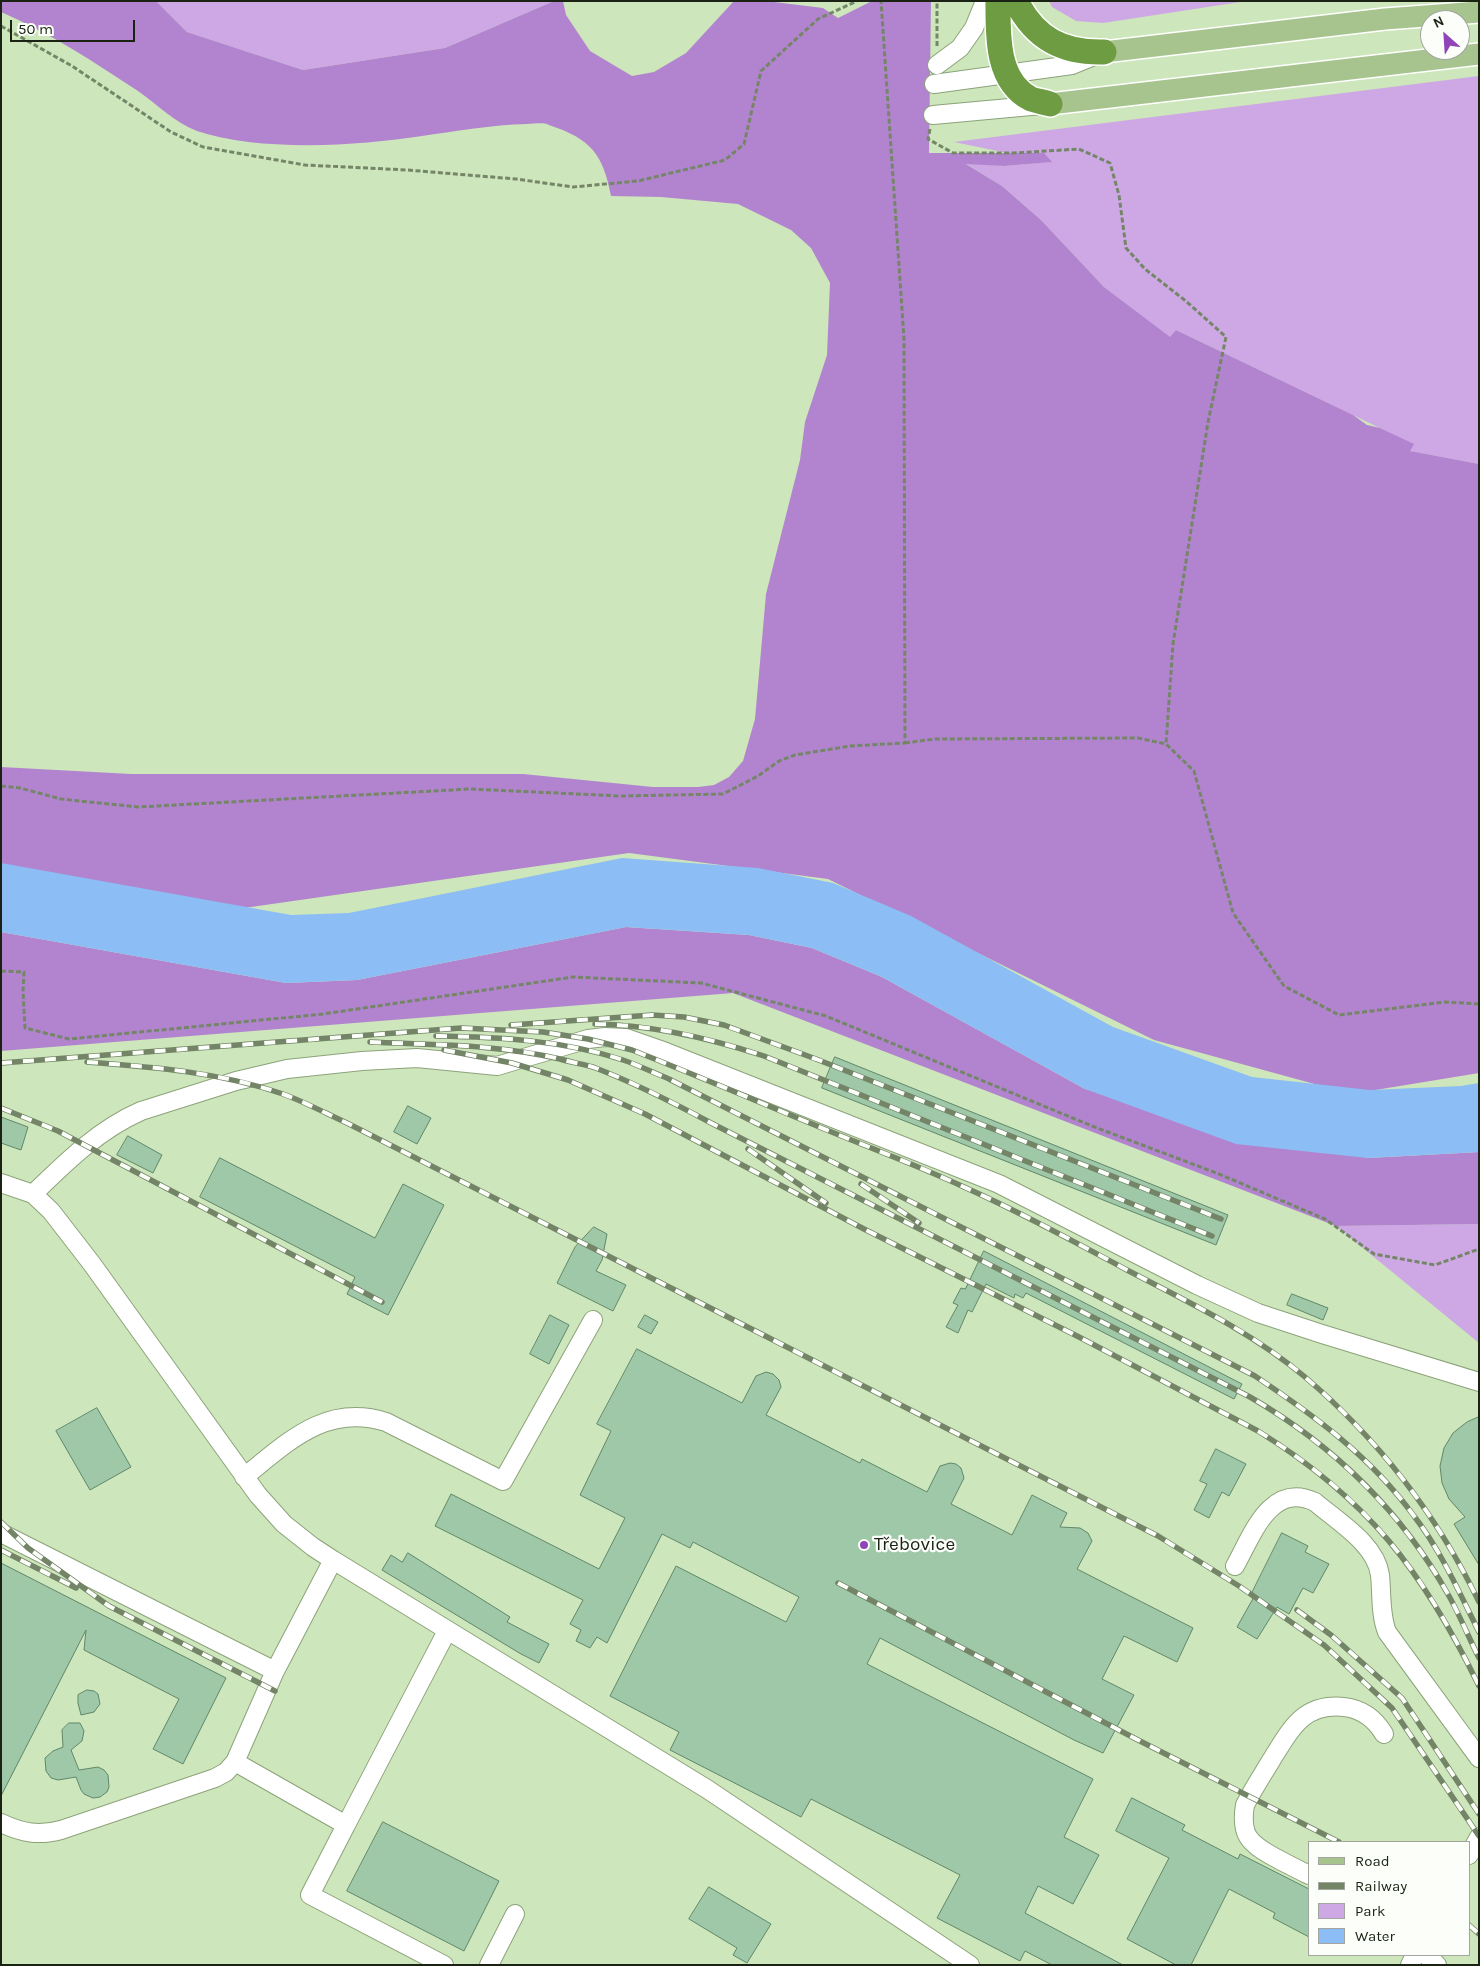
<!DOCTYPE html>
<html>
<head>
<meta charset="utf-8">
<style>
  body { margin:0 }
  #map { position:relative; width:1480px; height:1966px; overflow:hidden; background:#cde6bb; font-family:Karla,sans-serif }
  canvas { display:block }
  .frame { position:absolute; inset:0; border:2px solid #1a2313; pointer-events:none }
  .legend { position:absolute; left:1308px; top:1841px; width:162px; height:115px; box-sizing:border-box; background:#fcfefa; border:1px solid #a2a69e; margin:0; padding:6px 9px; list-style:none; font-size:15px; color:#1a2313 }
  .legend li { display:flex; align-items:center; gap:10px; height:25px }
  .legend b { width:25px; border:1px solid #a2a69e }
  .north { position:absolute; left:1420px; top:10px; width:50px; height:50px; box-sizing:border-box; background:#fcfefa; border:1px solid #a2a69e; border-radius:50%; rotate:334deg; font-size:14px; font-weight:700; line-height:20px; text-align:center; color:#1a2313 }
  .north::after { content:''; display:block; margin:auto; width:18px; height:22px; background:#8f45b7; clip-path:polygon(50% 0,100% 100%,50% 72%,0 100%) }
  .scale { position:absolute; left:10px; top:20px; width:125px; height:22px; box-sizing:border-box; border:2px solid #1a2313; border-top:0; padding-left:6px; font-size:15px; line-height:18px; white-space:nowrap; color:#1a2313; -webkit-text-stroke:4px #fcfefa; paint-order:stroke }
</style>
</head>
<body>
<div id="map">
<canvas width="1480" height="1966"></canvas>
<div class="frame"></div>
<ul class="legend">
<li><b style="height:6px;background:#a8c48e"></b>Road</li>
<li><b style="height:6px;background:#738467"></b>Railway</li>
<li><b style="height:14px;background:#cda8e5"></b>Park</li>
<li><b style="height:14px;background:#8cbdf4"></b>Water</li>
</ul>
<div class="north">N</div>
<div class="scale">50 m</div>
</div>
<script>
const ctx = document.querySelector('canvas').getContext('2d');
ctx.lineJoin = 'round';
function fill(path, color) {
  ctx.fillStyle = color;
  ctx.fill(path, 'evenodd');
}
function stroke(path, color, width, dash) {
  ctx.strokeStyle = color;
  ctx.lineWidth = width;
  ctx.lineCap = dash ? 'butt' : 'round';
  ctx.setLineDash(dash || []);
  ctx.stroke(path);
}
function label(font, color, halo, rows, align = 'center') {
  ctx.font = font + ' Karla,sans-serif';
  ctx.lineWidth = 4.5;
  ctx.setLineDash([]);
  ctx.textBaseline = 'middle';
  ctx.strokeStyle = halo;
  ctx.fillStyle = color;
  for (const [text, x, y, turn = 0] of rows) {
    ctx.save();
    ctx.translate(x, y);
    ctx.rotate((+turn || 0) * Math.PI / 180);
    ctx.textAlign = isNaN(turn) ? turn : align;
    if (halo) ctx.strokeText(text, 0, 0);
    ctx.fillText(text, 0, 0);
    ctx.restore();
  }
}
fill(new Path2D(`
  M156,1H554L445,48L303,70L187,32Z
  M1049,1H1247L1103,23L1076,21L1052,7Z
  M1479,76V464L1409,451L1413,444L1176,330L1170,338L1104,287L1041,220L1002,186L965,163L1004,166L1050,162L954,142Z
  M1479,1224V1343L1336,1226Z`), '#cda8e5');
fill(new Path2D(`
  M1,1H156L187,32L303,70L445,48L554,1H563L566,15L590,51L632,76L654,72L686,53L734,1H766L823,8L838,18L872,1H931L929,153H1044L1052,162L1004,166L966,164L1002,186L1041,220L1104,287L1170,337L1176,330L1353,415L1367,425L1380,428L1414,444L1410,451L1479,464V1073L1351,1094L1154,1040L828,879L629,853L251,907L204,911L1,883V767L131,774H523L653,787H698L714,785L729,777L743,761L755,719L766,594L800,460L805,422L827,355L830,283L811,248L791,230L738,204L661,197L611,196C603,154 591,139 549,125C543,122 534,124 527,124C491,125 457,131 422,136C358,146 259,152 197,131C175,123 158,105 138,91C94,62 50,33 1,12Z
  M626,927L749,935L812,948L882,977L1085,1089L1368,1158L1479,1152V1224L1336,1226L733,993L1,1051V932L286,983L357,980Z`), '#b284cf');
fill(new Path2D(`
  M622,858L758,868L833,883L911,916L1113,1027L1252,1077L1370,1090L1461,1086L1479,1083V1152L1368,1158L1236,1144L1085,1089L882,977L812,948L749,935L626,927L357,980L286,983L1,932V863L291,915L349,913Z`), '#8cbdf4');
const building = new Path2D(`
  M835,1057L1228,1215L1216,1245L822,1088Z
  M408,1106L431,1118L417,1144L394,1132Z
  M1,1117L28,1127L21,1150L1,1143Z
  M128,1136L162,1155L153,1173L117,1155Z
  M220,1158L375,1238L403,1184L444,1205L388,1315L347,1294L355,1277L200,1197Z
  M594,1227L607,1234L602,1260L596,1271L626,1285L613,1311L557,1283L575,1247Z
  M984,1251L1242,1384L1234,1399L1026,1293L1023,1298L1015,1294L1014,1298L986,1284L972,1312L968,1310L958,1333L946,1327L958,1305L953,1303L961,1288L965,1289Z
  M1292,1294L1328,1308L1323,1320L1287,1305Z
  M550,1315L569,1325L549,1364L530,1354Z
  M645,1315L658,1322L651,1334L638,1327Z
  M637,1349L742,1403L756,1376L766,1372L773,1374L779,1380L781,1387L766,1415L860,1463L862,1459L927,1492L940,1466L950,1463L956,1464L961,1468L964,1478L951,1504L1012,1535L1032,1495L1067,1513L1060,1527L1080,1528L1088,1533L1092,1541L1077,1569L1193,1628L1177,1662L1124,1636L1102,1679L1134,1695L1103,1753L1074,1740L880,1638L867,1664L1093,1779L1064,1837L1099,1855L1073,1904L1038,1886L1025,1913L1123,1965H1052L1025,1951L1020,1961L937,1918L960,1875L811,1799L801,1817L670,1750L679,1732L610,1696L676,1566L786,1622L799,1597L693,1542L690,1548L662,1534L607,1643L597,1637L590,1648L576,1641L581,1630L570,1624L583,1600L435,1526L451,1494L599,1569L625,1518L580,1495L611,1431L597,1424Z
  M97,1408L131,1467L90,1490L56,1431Z
  M1479,1417V1565L1454,1524L1465,1517L1449,1499L1442,1483L1440,1466L1444,1448L1453,1433L1467,1422Z
  M1216,1449L1246,1464L1229,1496L1222,1492L1209,1518L1194,1510L1207,1484L1200,1481Z
  M1282,1533L1308,1546L1305,1552L1329,1564L1313,1593L1303,1588L1289,1614L1277,1607L1257,1639L1237,1627L1255,1595L1252,1593Z
  M408,1553L510,1617L507,1622L549,1644L539,1663L521,1654L382,1570L391,1555L402,1562Z
  M1,1563L226,1678L183,1764L153,1749L179,1699L84,1650L86,1630L1,1796Z
  M87,1690L94,1691L98,1694L100,1704L94,1712L81,1715L78,1703V1695Z
  M69,1723H80L84,1731L82,1741L71,1750L79,1770L98,1767L104,1770L108,1775L109,1787L107,1792L100,1797L93,1798L84,1794L81,1790L76,1777L58,1780L51,1778L46,1771L45,1758L53,1751L63,1747L62,1730Z
  M1132,1798L1185,1825L1182,1830L1238,1859L1240,1854L1309,1889V1937L1273,1918L1275,1913L1229,1889L1191,1965H1176L1127,1939L1169,1858L1116,1831Z
  M383,1822L499,1881L464,1951L347,1891Z
  M709,1887L771,1924L747,1963L733,1955L737,1948L689,1919Z`);
fill(building, '#9ec8a8');
stroke(building, '#5f8769', 1);
const minor = new Path2D(`
  M937,65L960,48L974,28L985,1
  M934,84L1072,65L1099,54
  M933,115L1042,105
  M1,1183L33,1194L51,1211L92,1264L258,1495L284,1524L313,1547L333,1560L707,1789L970,1965
  M33,1194C66,1162 98,1130 141,1111L236,1081L287,1069L362,1061L417,1058L497,1066L588,1039L605,1037L626,1038L666,1052L999,1184L1197,1285L1258,1313L1322,1334L1479,1382
  M244,1477C288,1442 326,1403 386,1422L503,1481L593,1320
  M1,1533L275,1671
  M1235,1566C1252,1536 1270,1481 1315,1502C1337,1521 1376,1544 1380,1575C1382,1594 1380,1614 1387,1632L1479,1758
  M235,1762L275,1671L333,1560
  M1,1823C22,1833 39,1836 61,1830L215,1778L226,1772L235,1762L346,1825L447,1631
  M346,1825L310,1895L444,1965
  M1469,1855L1479,1837
  M1309,1875C1297,1869 1285,1863 1274,1857C1249,1843 1240,1835 1245,1805C1253,1789 1263,1774 1272,1759C1291,1729 1303,1703 1344,1707C1362,1709 1375,1719 1384,1734
  M1426,1955L1437,1965
  M489,1965L515,1914
  M1410,1965L1415,1955`);
const major = new Path2D(`
  M1104,52L1385,19L1479,12
  M1050,104L1479,54`);
const highway = new Path2D(`
  M998,1C998,35 996,81 1031,99C1037,101 1044,102 1050,104
  M1016,1C1035,39 1063,53 1104,52`);
stroke(minor, '#8ca37a', 20);
stroke(major, '#fff', 24);
stroke(highway, '#fff', 28);
stroke(new Path2D(`
  M1,26L72,66L171,132L203,147L305,165L407,170L516,179L573,187L638,181L725,160L744,144L761,71L818,19L857,1
  M937,46V1
  M930,129L928,139L953,153H1014L1079,149L1110,163L1119,195L1126,248L1145,269L1187,302L1226,337L1208,422L1173,644L1166,744
  M905,743L935,739L1138,738L1166,744L1194,771L1233,913L1284,986L1339,1015L1445,1002L1479,1004
  M1,786L20,788L61,799L138,807L470,789L621,796L723,794L758,776L779,761L795,755L850,746L905,743L904,339L881,1
  M1,971L24,972L23,991L25,1028L69,1039L323,1014L573,977L701,983L826,1016L1092,1126L1219,1174L1325,1219L1374,1254L1435,1265L1479,1249`), '#758668', 3, [5, 2.5]);
stroke(minor, '#fff', 18);
stroke(major, '#a8c48e', 21);
stroke(highway, '#6e9c42', 25);
const rail = new Path2D(`
  M595,1024C654,1025 709,1038 764,1056L1212,1236
  M511,1025L652,1015L684,1017L724,1025L816,1059L1221,1219
  M436,1036C499,1037 562,1040 623,1060C638,1065 654,1073 669,1079L1255,1376C1315,1416 1371,1457 1414,1516C1441,1551 1459,1592 1479,1632
  M370,1042C434,1045 497,1044 560,1059C570,1062 582,1064 593,1067C635,1083 674,1103 713,1124L1250,1397C1333,1445 1402,1512 1449,1596C1460,1616 1469,1638 1479,1658
  M444,1050L512,1063L568,1080L645,1114L864,1229L1079,1337L1258,1431C1368,1499 1423,1571 1479,1686
  M87,1062C153,1067 219,1072 283,1094C305,1102 327,1114 349,1124L1158,1536L1239,1586L1324,1645L1392,1708L1479,1836
  M1,1063L461,1028L543,1032L588,1039L632,1050C701,1077 770,1107 839,1135C881,1152 923,1168 964,1187C1020,1212 1073,1241 1127,1270C1188,1302 1252,1332 1305,1377C1379,1440 1437,1515 1479,1602
  M1,1108L58,1131L382,1302
  M748,1149L826,1203
  M861,1184L919,1223
  M1,1522L28,1548L109,1606L275,1691
  M1,1550L76,1588
  M838,1583L1138,1740L1339,1842
  M1297,1610L1331,1635L1402,1698L1479,1814
  M1469,1925L1479,1934`);
stroke(rail, '#738467', 5.5);
stroke(rail, '#fcfefa', 4, [11]);
for (const [x, y, r, color] of [
  [864,1545,5,"#8f45b7"]
]) {
  const dot = new Path2D();
  dot.arc(x, y, r, 0, 2 * Math.PI);
  ctx.fillStyle = color;
  ctx.fill(dot);
  stroke(dot, '#fcfefa', 2);
}
label('19px', '#1a2313', '#fcfefa', [
  ["Třebovice",874,1545]
], 'left');
</script>
</body>
</html>
